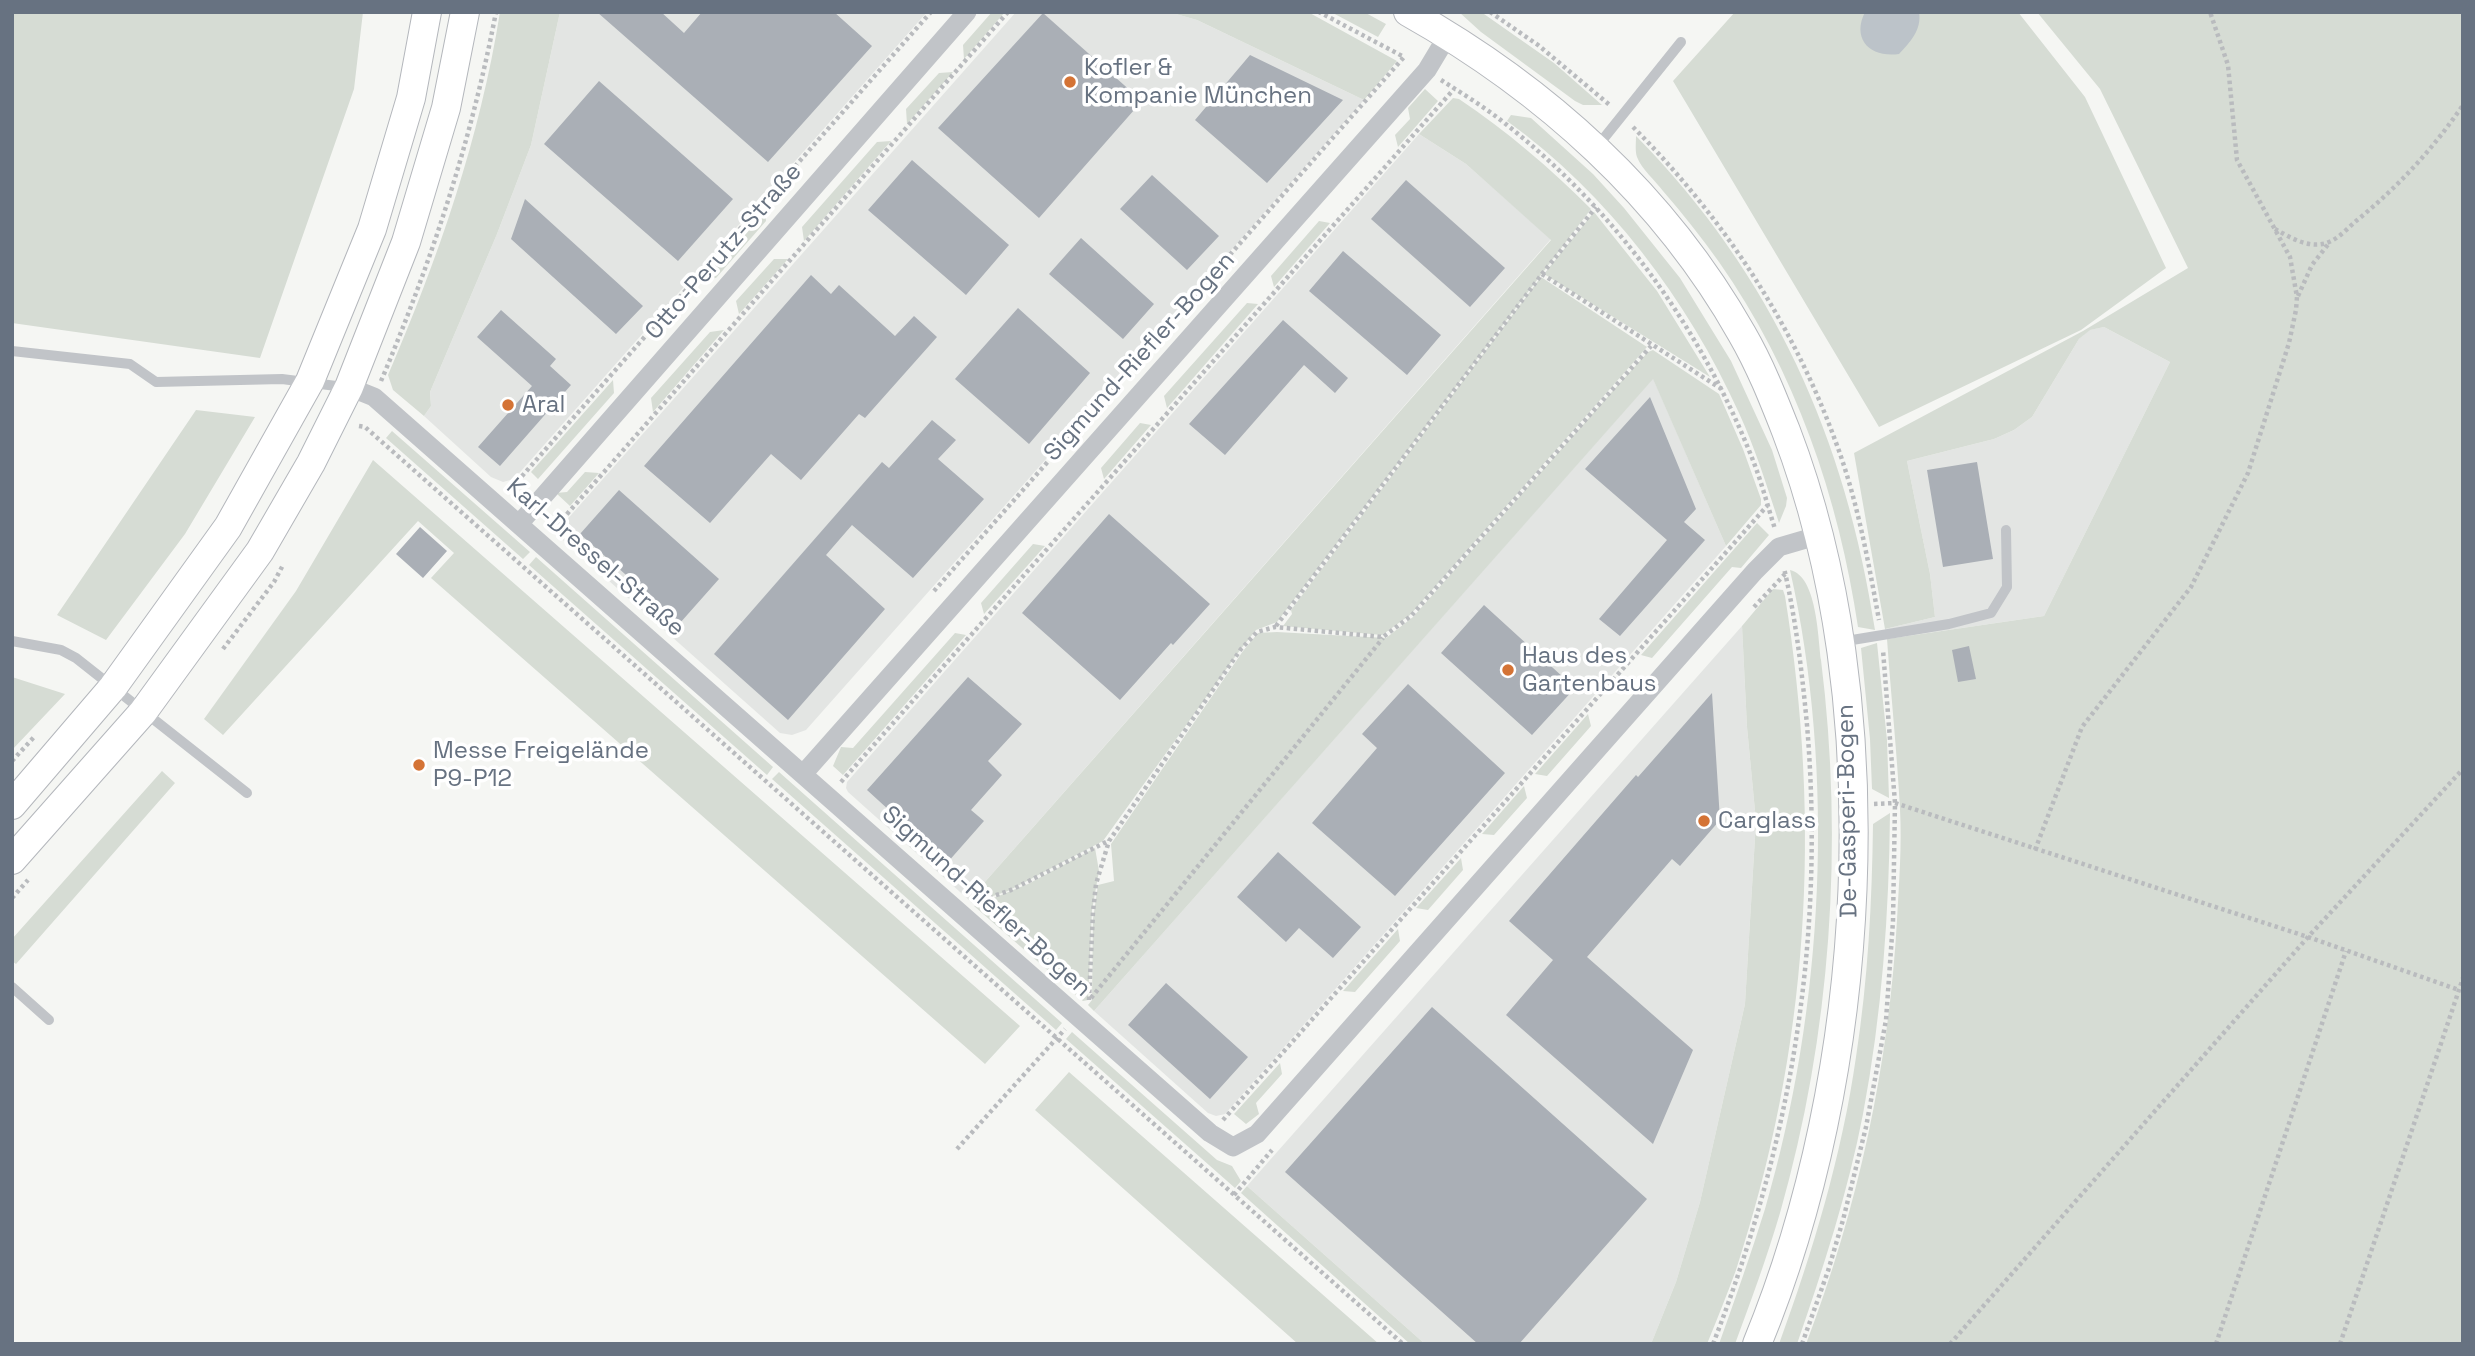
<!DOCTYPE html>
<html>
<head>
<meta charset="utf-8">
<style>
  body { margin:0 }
  #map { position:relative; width:2475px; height:1356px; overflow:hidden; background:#f5f6f3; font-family:"Space Grotesk",sans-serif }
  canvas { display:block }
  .frame { position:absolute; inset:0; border:14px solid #677281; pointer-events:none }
</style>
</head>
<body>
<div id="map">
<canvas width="2475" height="1356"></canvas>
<div class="frame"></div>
</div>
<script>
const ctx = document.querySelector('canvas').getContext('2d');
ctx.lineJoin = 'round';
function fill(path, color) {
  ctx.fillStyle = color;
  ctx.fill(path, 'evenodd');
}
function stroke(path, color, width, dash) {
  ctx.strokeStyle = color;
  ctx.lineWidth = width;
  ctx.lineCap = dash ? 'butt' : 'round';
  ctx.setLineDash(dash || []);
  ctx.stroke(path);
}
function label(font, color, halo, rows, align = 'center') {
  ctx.font = font + ' "Space Grotesk",sans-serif';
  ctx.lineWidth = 7;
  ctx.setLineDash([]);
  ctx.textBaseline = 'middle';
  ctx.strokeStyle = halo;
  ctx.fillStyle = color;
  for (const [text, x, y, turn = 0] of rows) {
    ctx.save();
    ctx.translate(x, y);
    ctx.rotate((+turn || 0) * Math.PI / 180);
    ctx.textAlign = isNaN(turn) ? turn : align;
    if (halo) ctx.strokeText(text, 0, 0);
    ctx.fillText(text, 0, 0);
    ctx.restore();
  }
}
fill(new Path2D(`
  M560,12H927L514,479L503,482L491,477L424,416L431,406L430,392L497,234L531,145Z
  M1016,12H1169L1197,20L1364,100L806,730L792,735L780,733L563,540L560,532L564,523Z
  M1419,134L1466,164L1551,239L969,900L848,792L846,788L847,782Z
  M2104,327L2170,362L2044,616L1887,639L1885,629L1935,617L1930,574L1907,461L1994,439L2014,430L2032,417L2079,339L2089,330Z
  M1653,378L1726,546L1225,1114L1216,1116L1208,1113L1094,1011Z
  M1742,626L1747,727L1756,821L1745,1004L1700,1202L1676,1282L1651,1344H1425L1247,1186Z`), '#e3e5e3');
fill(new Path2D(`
  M12,12H363L354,89L260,358L12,323Z
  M500,12H560L531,145L497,234L430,392L431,406L424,416L393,390L388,375C438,259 480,138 500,12Z
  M992,12H1005L964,59L963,45Z
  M1169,12H1308L1397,61L1364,100L1197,20Z
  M1331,12H1364L1386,24L1378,37Z
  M1459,12L1484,14L1554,63L1602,105H1583L1575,101L1481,32Z
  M1735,12H2018L2085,97L2166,268L2081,330L1879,427L1673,81Z
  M2037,12H2463V1344H1806C1858,1208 1889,1065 1897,920C1899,883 1902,846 1900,809C1897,752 1891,696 1887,639L2044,616L2170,362L2104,327L2090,330L2079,339L2032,417L2014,430L1994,439L1907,461L1930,574L1935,617L1885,629L1854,453L2083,331L2188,268L2100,89Z
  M953,72L907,124L906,109L939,73Z
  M1425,89L1438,101L1398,147L1395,135L1410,119L1408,108Z
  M1453,98L1459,99C1507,131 1550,168 1591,209L1277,622L1256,630L1240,650L1103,841L1008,891L972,903L969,900L1551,240L1466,164L1419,134Z
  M1511,115L1531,118L1593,174L1624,208L1680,278L1731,361L1772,450L1787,498L1786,506L1779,523C1767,486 1755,448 1739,413C1688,300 1608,194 1507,121Z
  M1636,136C1773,275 1846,439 1875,630L1858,627C1839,498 1795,370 1719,262C1701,237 1683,214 1663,191C1655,180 1642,170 1637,157C1635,151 1636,143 1636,136Z
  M891,141L804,241L802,227L877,142Z
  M765,208L766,221L716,278L702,279Z
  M1594,212L1657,291L1710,377L1544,274Z
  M1319,221L1330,223L1274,287L1271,276Z
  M774,259H788L739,314L736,301Z
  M1541,277L1647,347L1410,615L1382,635L1283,626L1292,614L1291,610Z
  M1247,303L1258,304L1167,408L1164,396Z
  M724,330L653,412L651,398L710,332Z
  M1653,350L1719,394L1743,449L1761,499V505L1726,546L1653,379L1094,1011L1088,1005L1092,1000L1093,919L1098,885L1114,881L1111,844L1243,651L1258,633L1277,632L1386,638L1413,617L1619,384L1648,352Z
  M613,380L614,393L538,479L531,472Z
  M196,410L255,417L185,534L106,640L57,615Z
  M1140,423L1151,425L1104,479L1101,468Z
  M392,431L530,552L523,559L386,438Z
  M373,460L1020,1026L985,1064L431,578L454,553L418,521L223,735L204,719L296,591Z
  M585,472L599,473L570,506L556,493L567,492Z
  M1757,523L1769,535L1741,568L1732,567L1652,658L1641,655Z
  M1033,544L1045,546L984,614L981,603Z
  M536,557L773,767L767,775L529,565Z
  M1790,570C1817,576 1818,637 1821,660C1844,844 1831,1035 1780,1213C1767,1257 1751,1301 1735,1344H1719C1735,1299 1751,1254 1765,1209C1824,1008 1836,774 1790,570Z
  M1773,589L1783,590L1785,596C1822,826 1809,1048 1736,1270C1727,1295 1717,1319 1707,1344H1651L1676,1282L1700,1202L1745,1004L1756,821L1747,727L1742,626Z
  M955,633L966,635L843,775L833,766L841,747L853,748Z
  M1877,643L1887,740L1889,798L1872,789L1870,739L1861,648Z
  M12,677L65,694L12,750Z
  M1588,714L1591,726L1547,776L1535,774Z
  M162,771L175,783L16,964L12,961V939Z
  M779,772L1062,1023L1056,1030L772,779Z
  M1524,786L1527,798L1494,835L1482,834Z
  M1890,813C1889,914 1882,1014 1863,1114C1848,1192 1823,1269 1797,1344H1779C1813,1251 1842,1155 1856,1057C1868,980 1872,902 1873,824Z
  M1095,848L1099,871L1092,910L1088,1000L1083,1001L974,906L1028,884Z
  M1461,858L1463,870L1428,910L1416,908Z
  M1398,929L1400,941L1355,992L1343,991Z
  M1072,1032L1217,1160L1232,1166L1241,1181L1235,1188L1066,1039Z
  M1280,1063L1282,1074L1256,1103L1259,1114L1246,1124L1234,1114Z
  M1069,1072L1379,1344H1298L1035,1110Z
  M1247,1186L1425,1344H1410L1241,1193Z`), '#d6dcd4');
fill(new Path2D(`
  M1865,12H1919C1922,30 1910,42 1899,54C1871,58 1851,40 1865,12Z`), '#bcc3c9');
fill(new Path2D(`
  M597,12H661L684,33L702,12H834L872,46L768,162Z
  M1043,13L1142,101L1039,218L938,128Z
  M1250,55L1343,100L1267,183L1195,120Z
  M599,81L733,199L678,261L544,144Z
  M912,160L1009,245L966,295L868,210Z
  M1152,175L1219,236L1187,270L1120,209Z
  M1406,180L1505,268L1470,307L1371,219Z
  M525,199L643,306L616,334L511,239Z
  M1081,238L1154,304L1123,339L1049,274Z
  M1343,251L1441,335L1407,375L1309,291Z
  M811,275L831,294L839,285L895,336L914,316L937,337L865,418L859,414L801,480L771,454L710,523L644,466Z
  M1018,308L1090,373L1029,444L955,379Z
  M501,310L556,359L550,366L571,385L500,466L478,447L532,386L477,337Z
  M1283,320L1348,378L1335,393L1304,365L1225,455L1189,424Z
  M1650,397L1696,509L1684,522L1705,540L1620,636L1599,619L1667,540L1585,469Z
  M932,420L956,440L938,459L984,499L913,578L852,525L826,555L885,609L788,720L714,654L882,462L889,468Z
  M1977,462L1993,559L1943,567L1927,470Z
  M619,490L719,579L680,623L580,534Z
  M1109,514L1210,604L1173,645L1171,643L1120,700L1022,613Z
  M420,527L447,551L423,578L396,554Z
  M1484,605L1575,688L1532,735L1441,653Z
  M1969,646L1976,679L1958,682L1952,650Z
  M968,677L1022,724L988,761L1002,775L971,810L984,821L947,863L867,790Z
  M1408,684L1505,773L1395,896L1312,823L1377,748L1362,734Z
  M1712,693L1720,820L1680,866L1672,859L1587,957L1693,1050L1653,1144L1506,1015L1553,960L1509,921L1636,775L1638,777Z
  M1278,852L1361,927L1333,958L1299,928L1286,942L1237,897Z
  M1166,983L1248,1057L1210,1099L1128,1025Z
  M1432,1007L1647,1199L1519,1344H1478L1285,1172Z`), '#aaafb6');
const secondary = new Path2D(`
  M1408,12C1545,89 1664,196 1742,334C1760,365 1773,398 1786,431C1891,705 1868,1075 1757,1344
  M12,805L113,687L228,527L310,381L372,229L411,98L427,12
  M12,860L143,712L260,551L311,463L349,387L406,242L446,108L465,12`);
stroke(secondary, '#b4b7bc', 30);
stroke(new Path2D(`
  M1490,12L1538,45L1611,106
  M1441,80C1463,94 1486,108 1507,125C1618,213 1703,331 1754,463C1762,484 1768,507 1775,529
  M1633,127C1722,216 1792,322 1835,440C1857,498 1868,560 1879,620
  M2275,229C2291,238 2312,251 2331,241C2340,237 2349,227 2356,221C2398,187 2433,149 2463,105
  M1542,274L1720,388
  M2298,296L2312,265L2330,242
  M381,381C432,260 471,142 496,12
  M359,426L365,427L1403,1344
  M508,492L931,12
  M553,530L1008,12
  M934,591L1404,57L1319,12
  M1754,607L1785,574
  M1276,626L1542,274L1596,207
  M223,649L274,582L283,565
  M12,761L35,736
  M841,782L1454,89
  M1874,804L1895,803L2308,937L2459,990
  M2035,850L2082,727L2191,587L2248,473L2289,343L2296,310L2297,297L2290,257L2237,160L2228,65L2210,12
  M12,898L28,880
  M976,902L1011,890L1108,841
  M1091,998L1383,638
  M1089,1000L1093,912L1096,884L1109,841L1241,649L1257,632L1275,627L1383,637L1411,616L1651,346
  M1223,1120L1767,506
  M957,1149L1065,1029
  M1234,1195L1272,1150
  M1713,1344C1791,1143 1825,940 1807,725C1802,672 1796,620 1784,568
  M1802,1344L1828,1271L1843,1220L1866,1127L1886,1020L1893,921L1895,803L1883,650
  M1950,1344L2308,937L2463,769
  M2216,1344L2346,951
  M2340,1344L2463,978`), '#b9bbbe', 4.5, [3.5, 3.5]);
stroke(new Path2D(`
  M1596,148L1681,42
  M12,351L130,364L156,382L282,379L344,387
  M12,641L61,650L76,658L247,793
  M1840,642L1949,624L1991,613L2007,587L2006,530
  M12,987L49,1020`), '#c1c4c8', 10);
stroke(new Path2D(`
  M349,387L374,397L1210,1133L1233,1147L1257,1134L1755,571L1779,547L1820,535
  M519,524L967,12
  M804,773L1427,70L1448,35`), '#c1c4c8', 19);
stroke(secondary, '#fff', 28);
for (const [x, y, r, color] of [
  [1070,82,7,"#d47335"],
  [508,405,7,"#d47335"],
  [1508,670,7,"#d47335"],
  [419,765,7,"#d47335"],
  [1704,821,7,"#d47335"]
]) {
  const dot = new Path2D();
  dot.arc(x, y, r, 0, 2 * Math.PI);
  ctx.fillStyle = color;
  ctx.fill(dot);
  stroke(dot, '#fff', 2.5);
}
label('24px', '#677281', '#fff', [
  ["Kofler &",1084,68],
  ["Kompanie München",1084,96],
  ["Aral",522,405],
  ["Haus des",1522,656],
  ["Gartenbaus",1522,684],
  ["Messe Freigelände",433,751],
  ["P9-P12",433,779],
  ["Carglass",1718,821]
], 'left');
label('24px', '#677281', '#fff', [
  ["Otto-Perutz-Straße",724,252,-49],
  ["Sigmund-Riefler-Bogen",1140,357,-48],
  ["Karl-Dressel-Straße",595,558,41],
  ["De-Gasperi-Bogen",1848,811,-91],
  ["Sigmund-Riefler-Bogen",986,902,42]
]);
</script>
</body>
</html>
